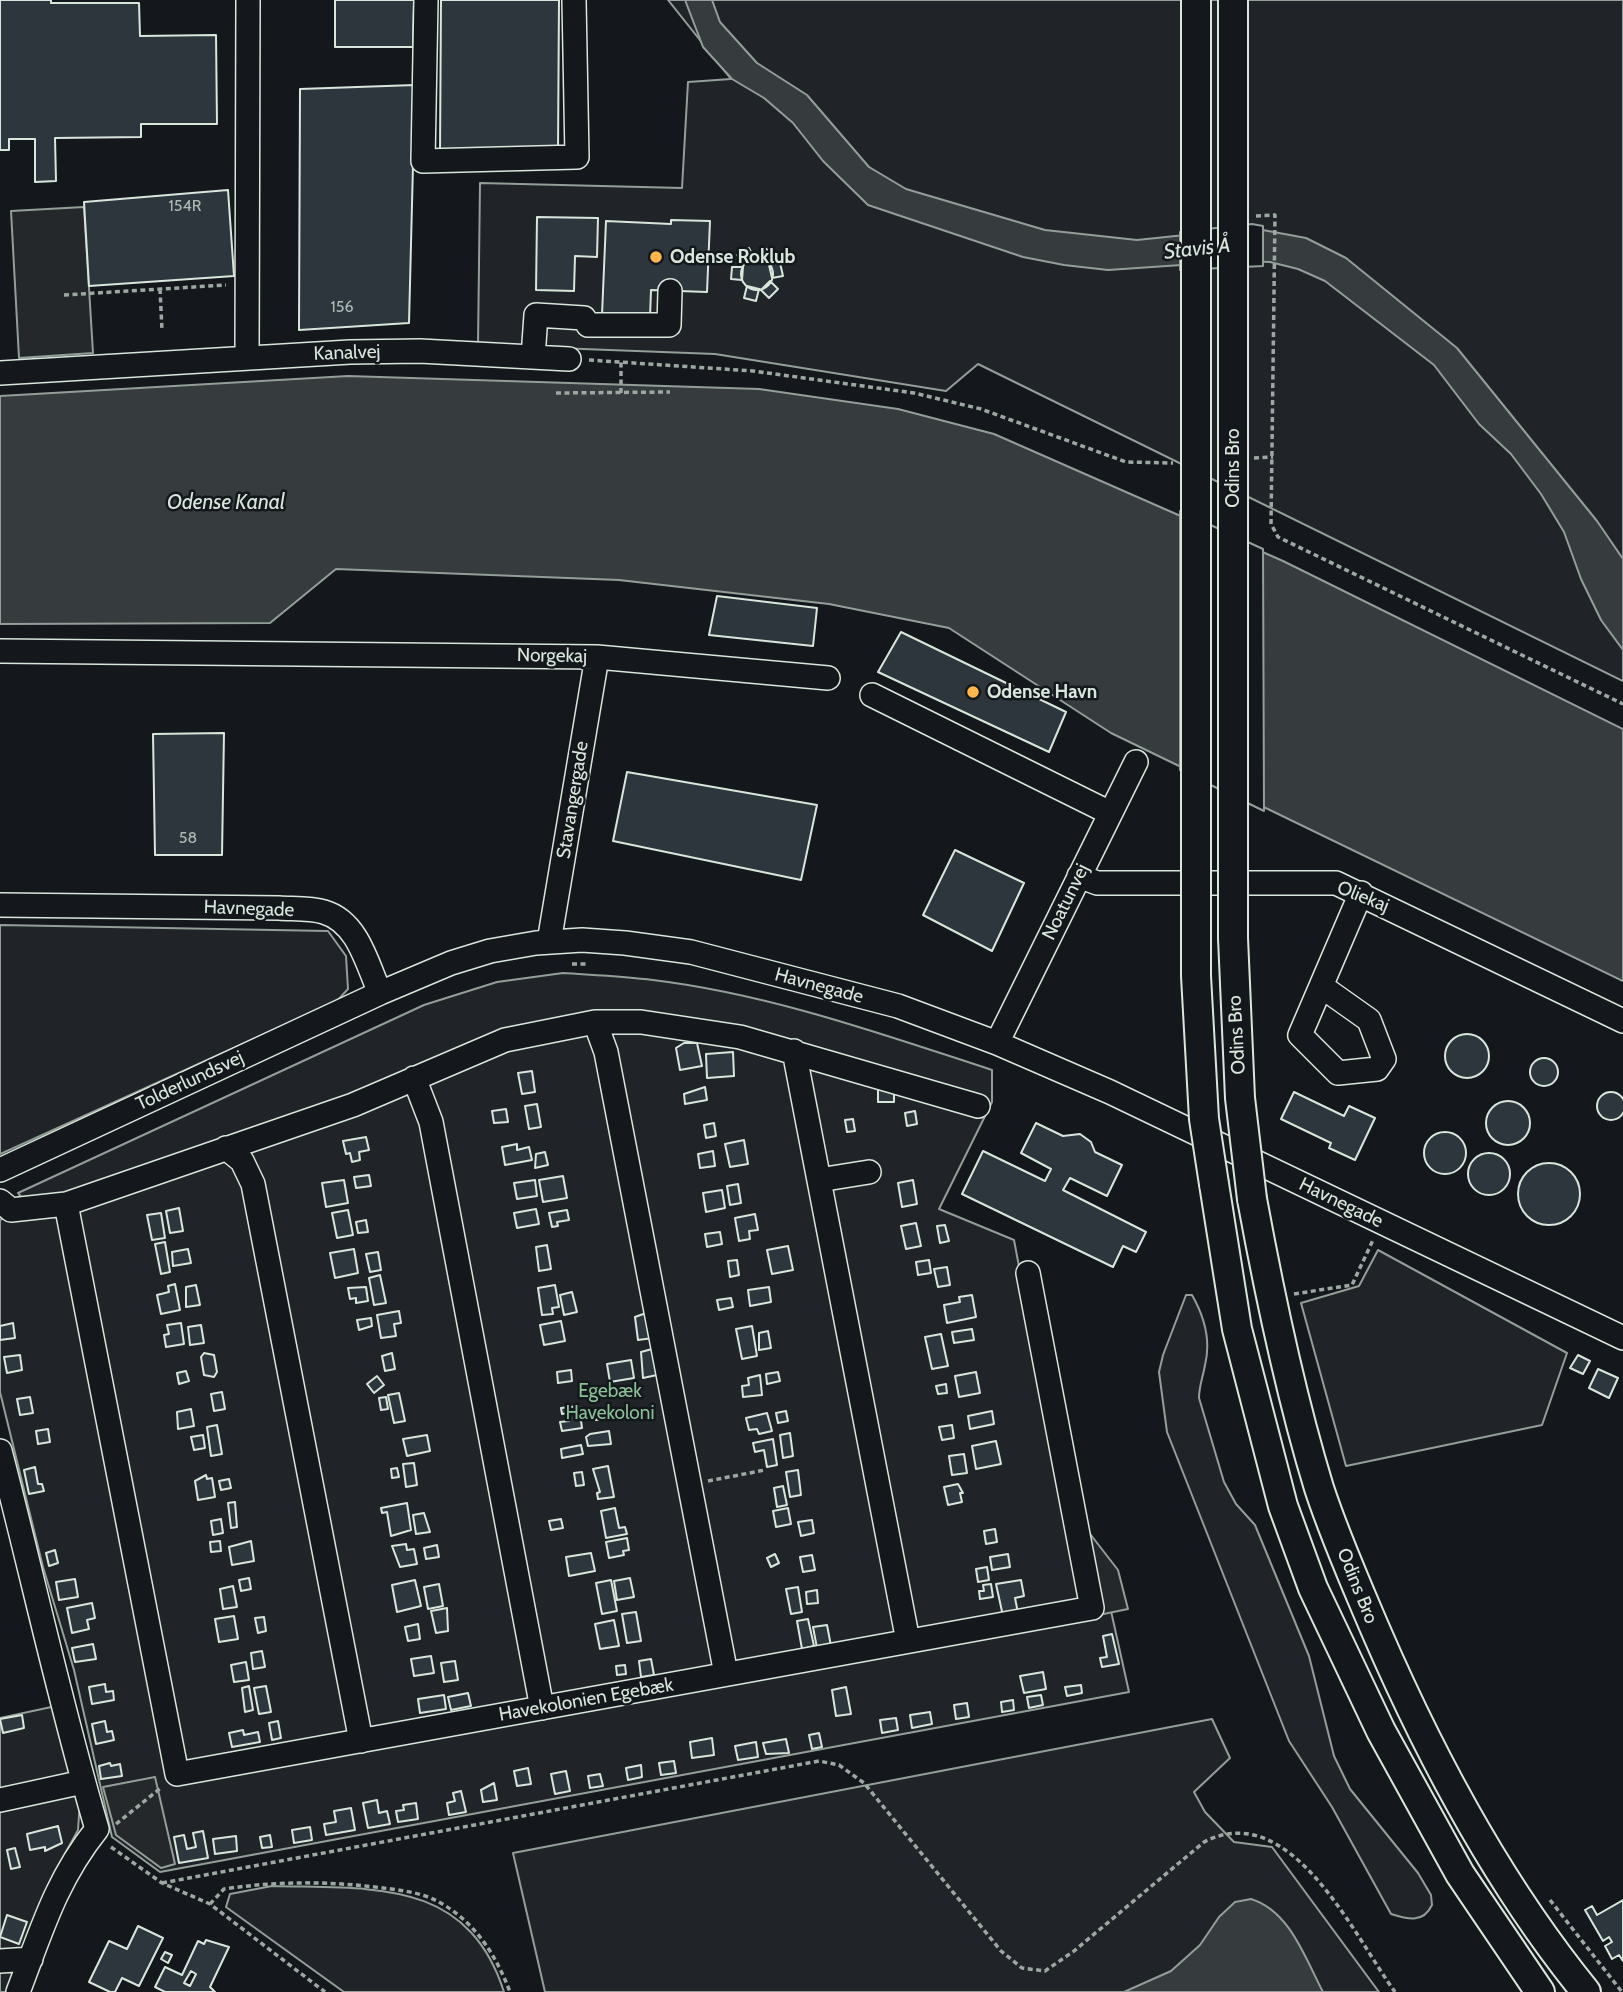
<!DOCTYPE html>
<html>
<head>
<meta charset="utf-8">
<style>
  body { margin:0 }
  canvas { display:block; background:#14181c }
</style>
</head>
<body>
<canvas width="1623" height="1992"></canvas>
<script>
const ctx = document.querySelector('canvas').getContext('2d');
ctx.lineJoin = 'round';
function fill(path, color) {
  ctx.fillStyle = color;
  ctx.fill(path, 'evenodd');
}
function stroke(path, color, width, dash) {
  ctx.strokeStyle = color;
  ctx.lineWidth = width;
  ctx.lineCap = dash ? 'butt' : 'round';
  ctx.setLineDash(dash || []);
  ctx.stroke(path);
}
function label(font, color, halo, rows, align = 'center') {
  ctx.font = font + ' Cabin,sans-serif';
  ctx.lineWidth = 5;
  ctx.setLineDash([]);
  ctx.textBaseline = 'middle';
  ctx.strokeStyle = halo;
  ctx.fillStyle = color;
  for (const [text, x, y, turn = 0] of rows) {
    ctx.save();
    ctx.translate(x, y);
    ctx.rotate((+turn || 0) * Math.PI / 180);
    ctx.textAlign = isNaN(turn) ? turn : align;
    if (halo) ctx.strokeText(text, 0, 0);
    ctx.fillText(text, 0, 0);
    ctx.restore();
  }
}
const green = new Path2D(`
  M668,0H1623V681L978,364L946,391L715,354L478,345L480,183L682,188L688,82L731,79Z
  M0,925L328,931L346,956L348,989L337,1001L0,1154Z
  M563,973C593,975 624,976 653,980C769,994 882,1034 992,1070V1102L939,1209L1014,1240L1081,1594L1107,1593L1129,1692L160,1872L112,1837L74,1670L43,1567L0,1392V1220L28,1205L18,1193L424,1005L497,982Z
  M1378,1250L1567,1353L1542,1425L1346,1466L1301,1303L1359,1286Z
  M1186,1295H1192C1204,1316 1211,1341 1205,1365C1203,1377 1199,1386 1199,1398L1224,1482L1236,1504L1255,1525L1309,1656L1334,1756L1350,1789L1418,1873L1431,1895L1432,1905C1423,1924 1407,1919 1391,1914L1332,1807L1289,1741L1167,1432L1159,1372L1163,1355Z
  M56,1706L80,1801L78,1830L48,1885L9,1992H0V1718Z
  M1212,1719L1230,1758L1194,1792L1205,1812L1234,1842L1272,1847L1379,1992H545L513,1853Z
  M272,1886C371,1889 467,1877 504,1992H344L226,1907L230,1894Z`);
fill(green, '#202428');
stroke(green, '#939e99', 2);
const parking = new Path2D(`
  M84,207L93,353L19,358L11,211Z
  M1087,1530L1118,1570L1128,1609L1089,1617Z
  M155,1777L175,1864L161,1868L116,1835L103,1787Z`);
fill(parking, '#24282b');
stroke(parking, '#939e99', 2);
const water = new Path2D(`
  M685,0H712L720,22L757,63L807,95L869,167L906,189L1045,230L1137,240L1252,228L1306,238L1346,258L1457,348L1597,521L1623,559V650L1601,620L1581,579L1564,532L1541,494L1511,454L1479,424L1434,365L1325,281L1298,269L1270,262L1240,261L1108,270L1064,265L1023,257L868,205L823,161L793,123L764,98L732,79L703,47Z
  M348,376L759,389L898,409L994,434L1283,561L1623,729V981L1111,733L949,628L829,604L619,580L336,569L270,623L0,624V396Z
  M1251,1899C1290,1911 1305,1958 1323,1992H1124L1171,1971L1200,1945L1219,1917L1235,1902Z`);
fill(water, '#363b3e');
stroke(water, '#939e99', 2);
const pier = new Path2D(`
  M1252,224L1263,226V266L1180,270V232Z
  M1180,511L1263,549L1264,811L1180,770Z`);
fill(pier, '#14181c');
stroke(pier, '#939e99', 2);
const building = new Path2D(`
  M0,0H51V3H139L140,36L216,35L217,124H141V137L55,138L56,181L35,182V139H9V150H0Z
  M335,0H414L413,47H335Z
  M441,0H559L558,153H440Z
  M415,85L409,323L299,330L300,89Z
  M228,190L234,276L89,286L84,202Z
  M537,217L598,218L597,257L575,256L574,291L536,290Z
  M671,220L710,221L707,292L651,290L650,317L602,315L606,221L671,224Z
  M762,247L774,253L769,263L757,258Z
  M749,248L754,258L743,265L737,255Z
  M741 274a16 16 0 1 1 32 0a16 16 0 1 1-32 0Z
  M780,263L783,276L772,278L769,265Z
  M732,267H743L742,280L731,279Z
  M770,281L778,289L769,298L761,290Z
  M747,286L759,289L756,301L744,298Z
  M717,596L817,608L813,646L709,635Z
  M901,632L1066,712L1049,752L878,672Z
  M224,733L222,855H155L153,734Z
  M627,772L817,805L801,880L613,841Z
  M955,850L1024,883L992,951L923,915Z
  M1445 1056a22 22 0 1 1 44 0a22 22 0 1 1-44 0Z
  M684,1043H697L702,1066L680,1070L676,1048Z
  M733,1052L734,1076L707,1078L706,1054Z
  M1530 1072a14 14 0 1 1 28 0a14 14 0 1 1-28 0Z
  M532,1071L535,1092L522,1094L518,1073Z
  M878,1085L894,1086V1102H878Z
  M705,1087L707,1100L685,1104L684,1094Z
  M1294,1092L1344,1116L1349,1106L1375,1118L1355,1160L1329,1148L1331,1143L1281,1119Z
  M1597 1106a14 14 0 1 1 28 0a14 14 0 1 1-28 0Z
  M1486 1123a22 22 0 1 1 44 0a22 22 0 1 1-44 0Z
  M537,1104L541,1127L529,1129L525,1106Z
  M506,1109L508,1122L494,1123L492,1111Z
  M915,1111L917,1124L907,1126L905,1113Z
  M853,1119L855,1131L847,1132L845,1120Z
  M714,1123L716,1136L706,1138L704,1125Z
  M1036,1123L1063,1136L1080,1134L1091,1142L1095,1152L1122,1165L1107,1196L1070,1178L1063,1190L1146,1232L1136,1252L1123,1246L1113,1267L962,1194L983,1151L1045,1181L1051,1169L1021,1153Z
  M1424 1153a21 21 0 1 1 42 0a21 21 0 1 1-42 0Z
  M366,1137L369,1150L359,1152L360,1160L352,1162L350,1153L346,1154L343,1141Z
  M744,1140L748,1164L730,1167L725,1144Z
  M517,1144V1150L529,1147L532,1160L505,1165L502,1147Z
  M713,1151L715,1166L700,1168L698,1154Z
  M545,1152L548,1165L535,1168L536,1154Z
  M1468 1174a21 21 0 1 1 42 0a21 21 0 1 1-42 0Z
  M1518 1194a31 31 0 1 1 62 0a31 31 0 1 1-62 0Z
  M369,1175L371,1186L356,1188L354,1177Z
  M563,1176L567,1198L543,1202L539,1180Z
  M344,1180L348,1203L326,1207L322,1183Z
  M535,1180L537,1196L517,1199L514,1183Z
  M913,1180L917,1204L902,1207L898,1183Z
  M738,1184L741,1203L730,1205L727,1186Z
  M722,1190L725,1208L706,1212L703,1193Z
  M179,1208L183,1231L170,1233L166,1211Z
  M536,1209L539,1224L517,1228L514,1213Z
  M348,1210L353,1235L337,1238L332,1213Z
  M567,1210L569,1220L557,1222L558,1226L552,1227L549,1213Z
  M161,1213L165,1238L152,1240L147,1215Z
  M755,1214L758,1230L749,1231L750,1239L739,1241L735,1218Z
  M366,1220L368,1232L358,1233L356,1222Z
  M916,1223L921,1246L906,1249L901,1226Z
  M945,1225L949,1241L940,1243L937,1226Z
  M720,1232L722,1244L707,1247L705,1234Z
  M165,1242L170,1272L161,1274L155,1244Z
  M547,1245L551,1269L539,1271L536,1247Z
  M788,1246L793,1270L772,1274L767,1250Z
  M188,1249L191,1263L173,1266L172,1252Z
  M354,1249L358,1273L335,1278L330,1253Z
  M378,1252L381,1270L370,1272L366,1254Z
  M737,1260L739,1275L730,1277L728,1261Z
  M929,1260L931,1273L918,1275L916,1262Z
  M947,1267L950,1285L938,1287L934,1269Z
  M380,1275L386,1303L374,1305L369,1278Z
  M175,1284L180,1310L161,1314L157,1295L169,1292L168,1286Z
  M196,1285L200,1305L186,1307V1287Z
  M555,1285L559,1307L552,1308L553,1314L542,1315L538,1288Z
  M366,1287L368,1301L356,1303V1298L350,1299L348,1288Z
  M769,1287L771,1302L750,1306L748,1290Z
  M572,1292L577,1312L564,1315L560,1295Z
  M972,1295L976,1317L947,1323L944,1305L960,1302L959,1297Z
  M731,1298L733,1307L719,1310L717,1300Z
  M399,1311L401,1323L394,1324L396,1336L381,1338L377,1315Z
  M646,1313L653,1338L638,1340L635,1317Z
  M371,1318L372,1326L359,1330L357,1320Z
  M561,1321L565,1341L544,1345L540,1325Z
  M13,1323L15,1338L0,1340V1326Z
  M181,1323L184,1344L166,1347L164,1335L169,1334L167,1325Z
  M201,1325L204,1343L190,1345L188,1327Z
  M752,1326L757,1356L742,1359L736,1329Z
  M972,1329L974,1340L954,1343L952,1332Z
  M768,1331L771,1348L759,1350V1333Z
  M941,1334L948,1366L932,1369L925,1337Z
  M652,1349L657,1375L643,1378L641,1352Z
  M204,1353L214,1355L217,1372L214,1377L204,1375L201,1357Z
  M392,1353L395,1369L385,1371L382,1356Z
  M20,1355L22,1370L7,1373L4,1357Z
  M1578,1355L1590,1361L1583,1374L1570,1368Z
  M631,1360L634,1378L610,1382L607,1364Z
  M1598,1369L1618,1378L1609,1398L1589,1388Z
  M571,1370L572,1381L558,1383L557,1372Z
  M186,1371L189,1381L179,1384L177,1373Z
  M778,1372L780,1381L767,1384L766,1374Z
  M976,1372L980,1393L959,1397L955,1376Z
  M760,1375L762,1395L743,1397L742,1386L749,1385L748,1378Z
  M377,1376L384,1385L374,1393L367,1384Z
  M946,1384L947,1393L938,1394L936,1386Z
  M222,1392L225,1409L214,1411L211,1394Z
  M399,1393L405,1421L394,1423L388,1395Z
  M30,1397L33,1413L20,1415L17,1399Z
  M386,1397L388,1409L381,1410L379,1398Z
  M579,1406L582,1428L562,1431L560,1422L569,1421L567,1413L562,1414L561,1408Z
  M191,1409L194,1426L178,1429L177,1412Z
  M605,1411L606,1419L596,1420L595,1413Z
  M786,1411L788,1421L778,1423L776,1413Z
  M992,1411L994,1424L970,1429L968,1416Z
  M767,1413L772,1431L759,1434L757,1429L749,1430L746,1418Z
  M217,1425L222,1454L211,1456L207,1427Z
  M952,1425L954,1438L942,1440L939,1427Z
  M48,1429L50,1442L38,1444L36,1431Z
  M609,1431L611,1444L588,1446L586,1437L590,1434Z
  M790,1433L793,1456L783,1458L780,1435Z
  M203,1435L205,1448L194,1450L191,1437Z
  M427,1435L430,1451L407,1456L403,1439Z
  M773,1439L777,1465L767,1467L764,1450L755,1452L753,1443Z
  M996,1441L1001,1464L976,1469L972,1446Z
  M581,1445L583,1454L562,1458L561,1449Z
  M964,1454L967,1473L952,1475L949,1456Z
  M414,1463L417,1485L406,1487L403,1464Z
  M608,1466L614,1497L598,1499L597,1493L600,1492L593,1469Z
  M35,1467L38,1484H42L44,1491L29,1494L24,1470Z
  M397,1468L399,1477L392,1478L391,1469Z
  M798,1470L801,1495L790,1497L786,1472Z
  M582,1472L584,1485L576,1486L574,1473Z
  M206,1475L207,1479L212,1478L215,1497L198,1500L195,1481Z
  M229,1479L231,1488L221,1490L219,1481Z
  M958,1484L963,1493H960L962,1502L948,1505L944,1487Z
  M783,1486L787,1505L777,1507L774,1488Z
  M235,1502L237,1527L231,1528L228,1503Z
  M407,1503L411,1530L391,1536L387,1512L382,1513L381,1508Z
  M615,1508L619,1528L625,1527L627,1534L606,1538L601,1511Z
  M788,1508L791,1524L776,1527L773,1511Z
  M424,1513L430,1532L416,1534L413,1515Z
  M221,1519L223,1533L213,1535L211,1521Z
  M561,1519L563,1528L551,1530L549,1521Z
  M812,1520L814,1533L801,1536L798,1522Z
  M995,1529L997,1542L986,1544L984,1531Z
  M627,1538L629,1550L623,1551L624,1555L609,1558L606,1542Z
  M220,1541L221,1551L211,1552L210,1542Z
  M251,1541L254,1561L232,1565L229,1547Z
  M406,1544L407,1550L414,1549L417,1564L400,1567L392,1546Z
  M437,1545L439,1557L426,1559L424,1548Z
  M55,1550L58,1563L49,1566L46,1553Z
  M591,1553L595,1571L569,1576L566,1557Z
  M775,1554L779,1563L771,1567L767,1558Z
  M1008,1554L1010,1567L992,1570L990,1557Z
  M812,1555L815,1570L803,1572L800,1557Z
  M987,1567L989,1580L978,1582L976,1569Z
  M249,1578L251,1589L241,1591L239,1580Z
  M630,1578L634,1597L617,1600L614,1581Z
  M75,1579L78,1597L59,1600L56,1582Z
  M415,1580L421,1606L397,1612L392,1585Z
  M611,1580L617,1611L602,1614L596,1583Z
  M1021,1580L1024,1596L1015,1598L1018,1613L1003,1616L996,1584Z
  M439,1584L443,1606L428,1609L424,1587Z
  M991,1584L993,1597L980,1599L979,1591H984L983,1585Z
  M233,1586L237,1607L223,1609L220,1589Z
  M798,1587L802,1612L791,1614L786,1589Z
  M817,1590L818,1603L807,1604L806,1592Z
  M92,1603L95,1618L87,1620L89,1629L72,1633L67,1608Z
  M447,1608L448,1631L436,1633L431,1611Z
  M636,1612L641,1641L627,1643L622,1614Z
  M234,1616L238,1639L219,1642L215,1619Z
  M264,1617L266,1631L258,1633L255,1618Z
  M808,1619L814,1646L802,1649L797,1621Z
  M614,1620L619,1646L600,1649L595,1624Z
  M418,1624L420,1639L408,1641L405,1627Z
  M827,1625L831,1646L817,1648L813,1627Z
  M1112,1634L1119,1664L1102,1667L1100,1658L1107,1657L1103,1636Z
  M93,1644L96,1659L75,1662L72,1648Z
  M262,1651L265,1667L253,1669L251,1653Z
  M431,1656L434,1673L414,1676L411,1659Z
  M651,1659L654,1675L641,1677L639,1661Z
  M455,1661L458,1680L444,1682L441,1663Z
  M246,1662L249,1680L234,1682L231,1665Z
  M625,1665L626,1674L617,1675L616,1666Z
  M1043,1672L1046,1689L1024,1693L1020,1676Z
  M105,1684L106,1692L113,1691L114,1700L92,1704L89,1687Z
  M1081,1685L1082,1693L1067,1696L1065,1687Z
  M249,1686L253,1710L245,1712L242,1688Z
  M266,1686L271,1712L259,1714L254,1688Z
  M846,1687L851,1714L836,1716L832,1690Z
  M468,1693L471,1706L451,1710L448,1697Z
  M444,1695L446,1709L420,1713L418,1699Z
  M1041,1695L1043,1705L1029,1708L1027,1697Z
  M1013,1700L1014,1710L1002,1712L1001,1702Z
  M967,1703L969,1717L956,1719L954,1705Z
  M930,1712L932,1724L912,1728L910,1715Z
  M22,1715L24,1728L3,1733L0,1719Z
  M896,1718L898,1730L882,1733L880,1720Z
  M105,1721L107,1732L112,1731L114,1740L96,1744L92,1724Z
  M278,1721L281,1738L272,1740L269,1723Z
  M243,1730L244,1735L258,1732L260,1742L232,1747L229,1733Z
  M819,1733L822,1747L812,1749L809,1735Z
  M712,1738L714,1755L692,1758L690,1742Z
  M786,1739L789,1753L766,1754L763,1743Z
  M756,1742L758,1757L738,1760L735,1746Z
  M674,1761L676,1773L661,1775L659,1763Z
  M110,1763L111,1766L120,1764L122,1776L101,1779L99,1766Z
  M641,1765L642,1777L628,1780L626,1768Z
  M528,1768L531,1784L517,1786L514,1771Z
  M566,1771L570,1791L555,1794L551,1774Z
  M600,1774L603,1786L590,1788L588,1776Z
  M494,1783L497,1800L483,1802L481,1790Z
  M461,1791L466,1812L449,1815L447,1803L455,1801L453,1793Z
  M377,1800L379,1813L387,1811L390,1824L368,1828L363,1803Z
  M416,1803L418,1819L398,1822L396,1811L404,1810L403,1805Z
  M351,1808L355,1830L326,1835L324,1824L336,1822L334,1811Z
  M58,1826L62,1843L45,1851V1847L30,1850L27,1834Z
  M310,1827L312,1840L294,1843L292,1830Z
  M203,1831L208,1858L179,1863L174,1837L184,1835L187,1849L196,1847L193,1833Z
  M270,1835L272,1847L262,1848L260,1837Z
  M236,1836L237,1851L215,1854L213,1839Z
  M15,1848L20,1867L11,1869L7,1850Z
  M1623,1900V1961L1619,1955L1612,1959L1605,1946L1612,1942L1609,1937L1603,1941L1585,1910L1592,1906L1597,1915Z
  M7,1915L27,1922L19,1944L0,1937Z
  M138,1926L163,1938L139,1986L122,1978L115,1992H110L89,1982L109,1941L127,1949Z
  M206,1940L229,1947L210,1987L215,1992H165L155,1987L165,1967L182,1975L198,1941L204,1944ZM191,1971L196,1974L190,1986L184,1983Z
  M165,1952L172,1955L168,1963L161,1959Z`);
fill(building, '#2c363c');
stroke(building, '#d8e6dc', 2);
const minor = new Path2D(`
  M426,0L423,161L577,157L574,0
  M533,357L536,315L584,318L588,325H669L670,291
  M247,358L248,0
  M0,373L350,352L420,351L569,359
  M0,651L597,657L828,678
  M872,695L1110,813
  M1079,876L1097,883H1336L1623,1021
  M0,905L279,908C293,909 311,908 324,912C358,922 367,964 380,993
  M549,942L597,657
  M1321,986L1369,1020L1384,1059L1377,1069L1338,1073L1300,1035L1361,893
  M595,1022L606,1052L726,1674
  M997,1043L1136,762
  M794,1051L908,1641
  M414,1078L431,1122L542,1708
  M226,1148L242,1161L253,1184L361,1741
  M0,1170L380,993L451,963L490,951L536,943L582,940L625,943L691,952L898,1006L997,1043L1110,1092L1623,1338
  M819,1180L869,1172
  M0,1201L11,1210L66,1204L353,1105L505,1040L595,1022H641L740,1037L978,1106
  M66,1204L177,1774L1092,1608L1028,1273
  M0,1451C33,1577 60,1704 97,1829C56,1880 41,1932 18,1992
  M0,1800L83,1782
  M0,1961L31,1959`);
const major = new Path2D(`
  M1214,1184L1237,1329L1283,1506L1313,1588L1381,1731L1460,1874L1540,1992
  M1252,1199C1270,1297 1290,1393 1319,1488C1335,1537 1356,1584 1376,1631C1431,1758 1498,1884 1586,1992`);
stroke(minor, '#d8e6dc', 26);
stroke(major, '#d8e6dc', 32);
stroke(new Path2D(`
  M1256,216L1275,215L1271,524L1278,537L1623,704
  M160,289L162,330
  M64,295L226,285
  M589,360L753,371L914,393L981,409L1126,462L1173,463
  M556,393L670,392
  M621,393V362
  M1254,458L1273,457
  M572,964H589
  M1294,1294L1352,1285L1373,1240
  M708,1481L765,1470
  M116,1824L162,1787
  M111,1847L162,1883L210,1904L325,1992
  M162,1883L819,1761L839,1765L864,1783L1001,1951L1022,1968L1045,1971L1074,1951L1204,1842C1291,1797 1354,1936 1395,1992
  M1550,1900L1622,1992
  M210,1904L224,1889C278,1881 328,1881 383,1888C401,1890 423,1893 439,1902C475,1922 496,1955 510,1992`), '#9da8a2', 3.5, [5, 3.5]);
stroke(minor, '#14181c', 23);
stroke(major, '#14181c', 28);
const majorBridge = new Path2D(`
  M1196,0V976L1204,1119L1214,1184
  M1233,0V938L1240,1098L1252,1199`);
stroke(majorBridge, '#d8e6dc', 32, []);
stroke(majorBridge, '#14181c', 28);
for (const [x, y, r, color] of [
  [656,257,7,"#ffb74d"],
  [973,692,7,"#ffb74d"]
]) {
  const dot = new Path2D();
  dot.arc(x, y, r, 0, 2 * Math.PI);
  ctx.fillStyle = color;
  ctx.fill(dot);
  stroke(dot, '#14181c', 2.5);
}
label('16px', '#adbab4', null, [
  ["154R",185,206],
  ["156",342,307],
  ["58",188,838]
]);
label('bold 19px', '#d8e6dc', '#14181c', [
  ["Odense Roklub",670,257],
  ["Odense Havn",987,692]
], 'left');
label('19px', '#d8e6dc', '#14181c', [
  ["Kanalvej",347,353,-2],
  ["Odins Bro",1233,468,-90],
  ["Norgekaj",552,656,1],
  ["Stavangergade",573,800,-81],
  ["Oliekaj",1363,897,22],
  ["Noatunvej",1066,902,-64],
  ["Havnegade",249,909,2],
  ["Havnegade",819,986,15],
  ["Odins Bro",1237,1035,-93],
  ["Tolderlundsvej",190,1081,-25],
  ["Havnegade",1341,1203,26],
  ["Odins Bro",1357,1586,68],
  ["Havekolonien Egebæk",586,1700,-10]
]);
label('19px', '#8ac095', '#14181c', [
  ["Egebæk",610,1391],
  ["Havekoloni",610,1413]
]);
label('italic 21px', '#d8e6dc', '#14181c', [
  ["Stavis Å",1197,249,-6],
  ["Odense Kanal",226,503]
]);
</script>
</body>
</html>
